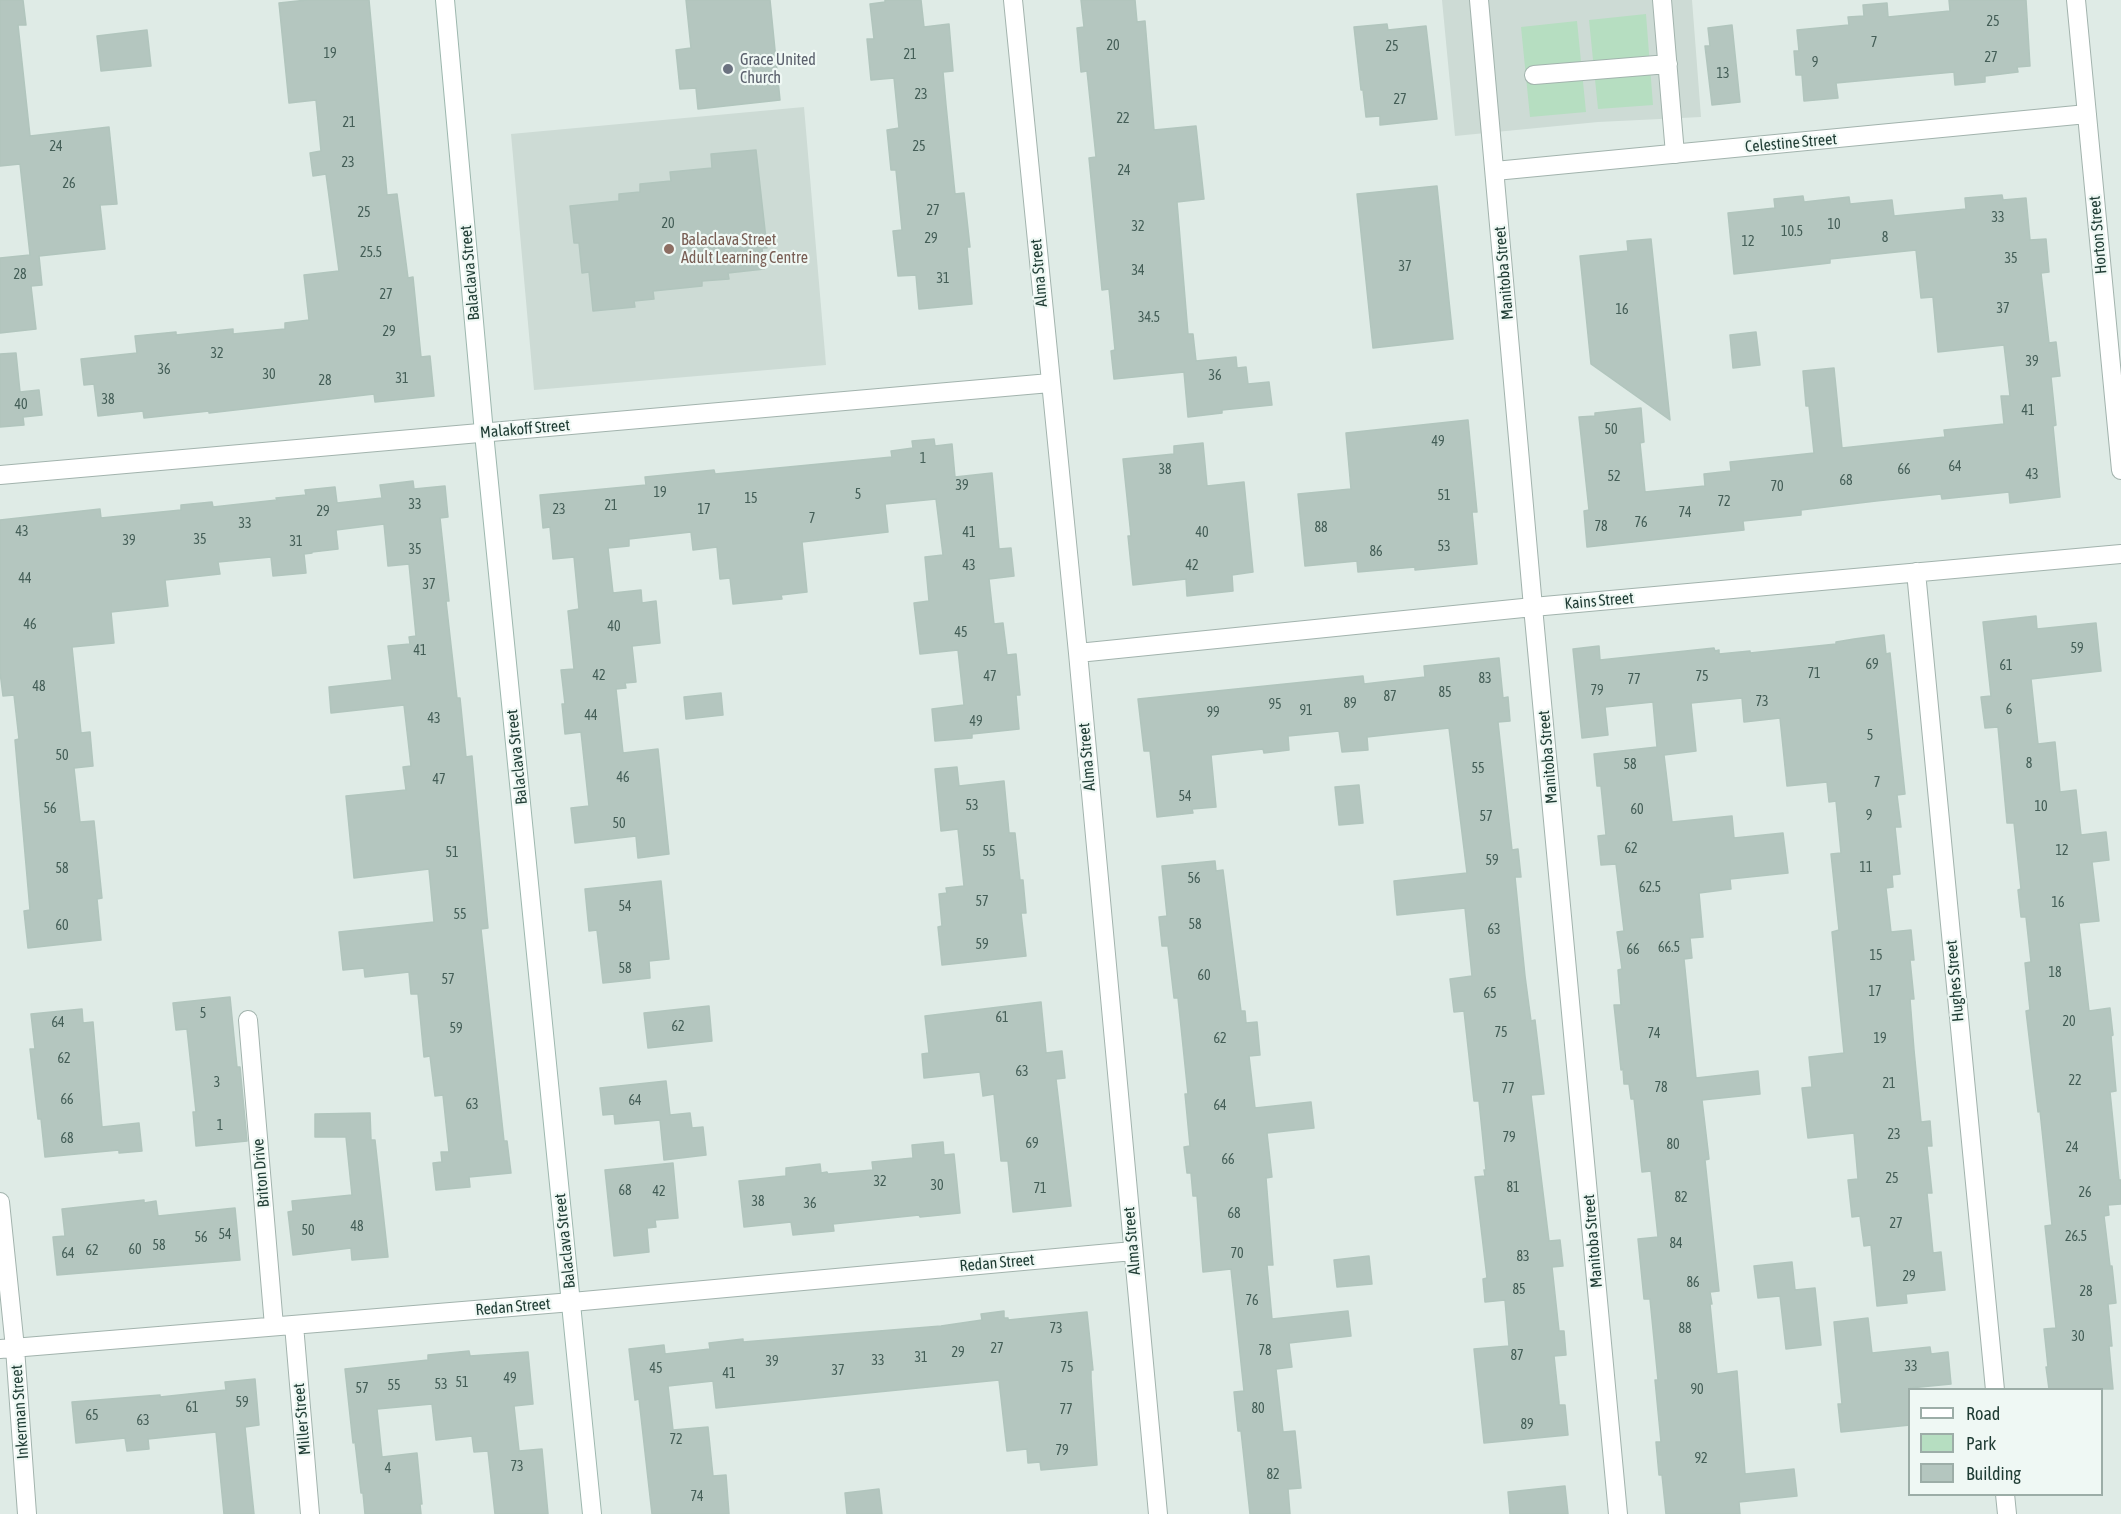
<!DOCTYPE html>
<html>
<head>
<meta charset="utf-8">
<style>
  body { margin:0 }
  #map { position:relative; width:2121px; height:1514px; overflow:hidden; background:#dfebe6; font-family:"Asap Condensed",sans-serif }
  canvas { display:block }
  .legend { position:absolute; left:1908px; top:1388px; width:195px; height:108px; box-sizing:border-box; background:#eff8f4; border:2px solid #9cada7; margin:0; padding:8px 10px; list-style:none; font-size:18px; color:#1f3c34 }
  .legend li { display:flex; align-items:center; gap:12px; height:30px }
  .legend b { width:30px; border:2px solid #9cada7 }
</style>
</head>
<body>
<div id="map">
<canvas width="2121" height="1514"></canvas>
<ul class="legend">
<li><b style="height:8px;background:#fff"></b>Road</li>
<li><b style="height:16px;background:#b6dec1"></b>Park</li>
<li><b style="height:16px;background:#b4c6bf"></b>Building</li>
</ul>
</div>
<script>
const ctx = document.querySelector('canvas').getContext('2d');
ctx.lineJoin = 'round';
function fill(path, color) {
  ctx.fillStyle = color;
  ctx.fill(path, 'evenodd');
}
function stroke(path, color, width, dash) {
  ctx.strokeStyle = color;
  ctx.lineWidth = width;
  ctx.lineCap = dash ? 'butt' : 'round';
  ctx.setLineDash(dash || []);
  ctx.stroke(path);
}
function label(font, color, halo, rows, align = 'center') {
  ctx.font = font + ' "Asap Condensed",sans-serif';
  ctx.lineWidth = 4.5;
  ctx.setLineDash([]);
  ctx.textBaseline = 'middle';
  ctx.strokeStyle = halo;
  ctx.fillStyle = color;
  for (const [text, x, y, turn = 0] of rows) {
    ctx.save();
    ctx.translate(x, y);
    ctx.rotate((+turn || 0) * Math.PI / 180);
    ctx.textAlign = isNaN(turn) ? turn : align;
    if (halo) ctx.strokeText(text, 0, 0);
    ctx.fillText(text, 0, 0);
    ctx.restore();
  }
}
fill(new Path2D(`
  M1442,0H1692L1701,117L1598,122L1455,136Z
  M804,107L826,365L534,390L511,134Z`), '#cddbd5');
fill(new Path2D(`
  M1646,14L1653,105L1598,109L1589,20Z
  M1577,21L1586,112L1530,117L1521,27Z`), '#b6dec1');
const building = new Path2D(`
  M0,0H23L26,25H18L30,136L109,127L117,204L100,205L105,249L39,256L42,285L31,286L36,329L0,333V258L30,255L20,164L0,166Z
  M307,0H369L387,195L397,194L408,278L413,277L421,357L430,356L434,396L375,402L374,394L209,413V411L144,418L143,411L98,416L94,384L84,385L81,359L137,353L135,336L176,332V335L233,329V334L285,329V323L309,320L304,275L339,271L326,174L313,176L310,153L321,151L316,100L289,103L279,3Z
  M686,0H770L780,100L698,109L696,88L680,89L676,50L691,48Z
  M885,0H921L924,27L949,24L953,71L943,72L946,105L955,194L964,193L970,247H967L972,304L919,309L916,275L898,276L893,231L902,230L896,170H891L887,130L899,128L894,78L871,80L867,39H874L870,4L885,2Z
  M1081,0H1135L1137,22L1145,21L1154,130L1196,126L1204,199L1177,202L1188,334H1193L1196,361L1236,357L1237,368L1246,367L1248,384L1269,382L1272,405L1222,410V413L1188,417L1184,372L1114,379L1111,351L1115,350L1109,289L1102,290L1089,158L1096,157L1087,71L1081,72L1077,28L1084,27Z
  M1949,0H2026L2030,66L2017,67L2018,72L1985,76V82L1955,85L1954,72L1836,83L1838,98L1804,101L1802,75H1796L1794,51H1799L1797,30L1849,25L1848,17L1864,16L1863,5L1887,3L1888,17L1950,11Z
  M1387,24L1388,30L1426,26L1437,119L1380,125V116L1366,117L1363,90H1361L1354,27Z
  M1732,25L1740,102L1712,105L1705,46H1710L1708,28Z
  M147,30L151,66L101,71L97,36Z
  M756,150L767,248H762L764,269L728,273L729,279L702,281V286L653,291L654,299L634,301L635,307L593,311L589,272L582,273L579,243H574L570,206L619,201V194L640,192V184L671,181L670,172L712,168L711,154Z
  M1437,186L1453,339L1373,348L1357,194Z
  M2002,195L2003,200L2026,198L2030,240L2046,239L2049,272L2041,273L2049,343L2056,342L2060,376L2051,377L2056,425L2053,426L2060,497L2010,503L2009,492L1942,499L1941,494L1876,501L1801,510V515L1743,521L1744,530L1587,547L1584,511L1589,510L1579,417L1595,416V413L1641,408L1644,442L1640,443L1645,492L1705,486L1704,474L1731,471L1730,462L1814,453L1809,406H1806L1803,371L1834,368L1842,448L1945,437L1944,430L2004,424L2001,396H2010L2004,345L1938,352L1933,297L1921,298L1916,250L1830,259V263L1734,274L1728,213L1775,208L1774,199L1803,196L1804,202L1849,197L1850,204L1892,200L1894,216L1966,209L1965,198Z
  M1651,239L1670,420L1591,364L1580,256L1628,251L1627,241Z
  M1756,332L1760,365L1733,368L1730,335Z
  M16,353L20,392L39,390L42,415L23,417L24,425L0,427V354Z
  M1468,420L1477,512H1472L1477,564L1415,570V567L1358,572L1357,561L1305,566L1298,494L1351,489L1346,433Z
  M934,439L935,446L952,444L955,477L992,473L999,549L1011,548L1014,576L989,579L994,624L1003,623L1007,655L1016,654L1020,695H1016L1019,729L972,734V738L935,741L932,709L964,705L958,650L920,654L914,603L929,601L925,557L943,555L936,499L885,504L888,532L802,542L807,592L781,595L782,599L733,604L730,578L720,579L717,547L693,550L691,532L629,539V546L608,548L613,593L641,590L642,603L656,601L660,643L632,646L636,682L625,683L626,688L616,689L623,753L658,749L669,854L638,858L636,836L575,843L571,808L589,806L581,732L565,734L562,704H565L561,670L574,669L568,611L579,609L574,557L553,559L550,527L543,528L540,495L646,485L645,477L685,473L714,470L715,474L892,457L891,451L913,448L912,441Z
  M1203,443L1207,486L1244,482L1253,572L1232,575L1233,591L1187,596L1186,579L1133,585L1128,536H1131L1123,459L1174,454V446Z
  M413,481L414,489L445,486L448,517L440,518L449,601H446L457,698H460L466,757L472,756L488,928L481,929L504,1141H507L511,1173L469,1177L470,1187L436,1190L433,1163L442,1162L441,1152H449L443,1095L435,1096L430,1056L424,1057L418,994H411L409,972L365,977L364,968L343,970L339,932L434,922L429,869L354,878L346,796L406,790L403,767L411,766L404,705L331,713L329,687L392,680L388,646L410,644L409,637L416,636L409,564L388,566L384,524L336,530L338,549L312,552V553L304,554L306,573L273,576L271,557L218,562L220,574L165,580L168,606L111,612L114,643L72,647L81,733L90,732L93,766L74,768L80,822L94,821L102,898L97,899L101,940L28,948L24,911L30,910L15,740L19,739L14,695L3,696L0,672V520L100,509L101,518L181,510V505L212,502L213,507L277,500L276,498L306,495L305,490L335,487L337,503L382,498L380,485Z
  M2036,616L2037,629L2096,623L2101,671L2031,679L2038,744L2055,742L2060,792L2076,790L2081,835L2106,832L2109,860L2092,862L2099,921L2079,923L2089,1011L2110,1008L2113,1035L2111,1036L2116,1091L2110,1092L2119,1180H2121V1204L2108,1205L2109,1215L2104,1216L2110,1266H2112L2116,1303L2108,1304L2112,1346H2109L2113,1389H2049L2046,1367H2048L2044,1329L2056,1328L2045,1226L2052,1225L2040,1111L2038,1112L2026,1011L2030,1010L2025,963L2031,962L2026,917H2021L2018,890L2021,889L2014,823H2007L1998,727L1985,728L1981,697L1991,696L1983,622Z
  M1884,635L1886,654L1890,653L1905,794L1897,795L1901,827H1895L1900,874L1892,875L1893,887L1886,888L1891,932L1911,930L1914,960H1910L1914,999H1910L1914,1050L1921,1122L1930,1121L1932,1146H1927L1932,1193H1927L1933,1253L1941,1252L1945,1290L1906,1294L1907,1303L1877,1306L1871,1245L1864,1246L1860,1216L1852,1217L1848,1180L1858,1179L1854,1133L1808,1138L1802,1088L1812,1087L1809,1057L1844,1053L1832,932L1839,930L1831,854L1841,853L1836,801L1829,802L1827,782L1787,786L1780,718L1744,722L1742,698L1691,703L1696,751L1664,755L1672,822L1732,816L1734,838L1783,833L1788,873L1730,879L1731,889L1699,893L1703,937L1690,938L1692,958L1684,959L1696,1078L1758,1071L1760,1094L1702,1100L1709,1159L1705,1160L1719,1291L1710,1292L1712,1304H1710L1717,1374L1737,1371L1745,1474L1794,1469L1797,1496L1739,1502L1740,1514H1666L1662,1475H1659L1656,1442H1661L1655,1380H1658L1650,1299H1644L1638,1239L1658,1237L1651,1171L1642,1172L1634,1099H1631L1629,1084H1624L1623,1069L1621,1070L1614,1005H1621L1618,970L1622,969L1617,932L1624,931L1616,864L1601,865L1598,836L1606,835L1601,786H1597L1594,754L1657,747L1653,702L1605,707L1608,735L1582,738L1573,649L1599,646L1600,660L1714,648L1715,651L1719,650V654L1750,651V653L1836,644V642L1854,639Z
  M1499,658L1503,698L1508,697L1510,721L1498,722L1512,850L1518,849L1521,877H1515L1525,976L1531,1021L1535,1020L1544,1094L1531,1095L1549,1241L1560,1240L1563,1266L1552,1267L1559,1331H1564L1566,1355L1554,1356L1559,1402V1405H1565L1568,1435L1484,1443L1474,1349L1509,1346L1505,1300L1485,1302L1483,1279L1487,1278L1475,1177L1485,1176L1484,1170H1486L1479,1101H1474L1464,1011L1454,1012L1450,979L1472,976L1465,908L1397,915L1394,881L1467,873L1449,728L1367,737L1368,750L1342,752L1339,731L1288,736L1289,750L1264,753L1263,749L1211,755L1216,807L1192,809L1193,813L1157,817L1150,751H1144L1138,699L1363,676L1364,684L1425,677L1424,666Z
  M721,693L723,715L686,719L684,697Z
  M957,767L959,786L1004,781L1009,833H1015L1020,880H1023L1026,913H1021L1026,956L942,965L938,927L942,926L939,894L947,893L946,888L964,886L958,829L941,831L935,769Z
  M1359,785L1363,823L1339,825L1335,787Z
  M1215,861L1216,871L1223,870L1241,1011H1245L1246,1023L1257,1022L1260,1055L1249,1056L1255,1108L1311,1102L1314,1128L1267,1133L1272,1177L1266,1178L1273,1265H1267L1272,1319L1348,1311L1351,1336L1289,1343L1292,1367L1276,1369L1283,1432L1295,1431L1301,1488L1288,1489L1290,1514H1250L1241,1431H1238L1234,1392L1244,1391L1231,1269L1203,1272L1197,1196H1193L1191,1173H1187L1184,1147L1190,1146L1185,1094H1188L1178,998H1174L1168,946H1162L1159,917L1167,916L1162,866Z
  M661,881L669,959L649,961L650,978L603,983L597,930L589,931L585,889Z
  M230,997L237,1067H240L247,1141L196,1146L193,1112H196L187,1029L176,1030L173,1003Z
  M1041,1002L1046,1053L1062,1051L1065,1078L1056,1079L1071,1206L1013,1212L1008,1161H1001L994,1094L983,1096L980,1072L924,1078L922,1054L929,1053L925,1016Z
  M709,1006L712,1041L648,1048L644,1013Z
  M82,1009L83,1023L93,1022L102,1127L139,1123L142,1151L119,1153V1150L45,1157L41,1119H38L30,1049H35L31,1014Z
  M666,1081L670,1115L690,1113L692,1128L703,1127L706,1155L664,1160L660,1120L615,1124L614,1114L603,1115L600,1088Z
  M370,1113L371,1140H375L388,1257L352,1260L351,1248L293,1255L288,1212L293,1211L292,1201L352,1195L346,1137H315V1114Z
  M943,1142L944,1155L954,1154L960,1213L920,1217L919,1215L833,1224L834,1231L793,1235L791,1222L744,1227L739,1181L786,1176V1168L820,1164L821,1173L827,1172L828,1174L873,1170L872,1162L913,1158L912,1145Z
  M673,1163L678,1218L655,1220L656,1227L647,1228L649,1252L614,1256L605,1170Z
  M144,1200V1203L156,1201L158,1216L235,1208L240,1260L57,1275L53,1237L65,1236L62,1209Z
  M1369,1256L1372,1284L1337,1287L1334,1260Z
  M1792,1262L1795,1290L1815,1288L1821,1345L1786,1349L1780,1296L1758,1298L1754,1266Z
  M1004,1311V1318H1008V1320L1087,1312L1093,1370H1091V1378L1097,1465L1041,1470L1040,1462L1028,1463L1027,1449L1007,1451L999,1380L716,1408L713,1381L668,1386L673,1430L708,1427L713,1476L726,1475L729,1514H652L639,1399L635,1400L629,1349L664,1345L665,1354L710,1349L709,1343L743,1339V1342L941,1326L982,1320L981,1314Z
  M1868,1318L1872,1353L1930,1347L1931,1354L1948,1352L1951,1384L1910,1388V1425L1841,1432L1838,1404H1842L1834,1322Z
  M469,1351L470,1356L528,1352L533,1404L514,1406L519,1451L542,1449L548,1514H495L488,1451L474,1452L472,1436L436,1440L432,1404L377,1409L382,1457L417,1453L422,1504H420L421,1514H365L363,1493H361L355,1442L353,1443L345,1369L428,1360V1355Z
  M255,1379L259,1425L245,1427L254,1514H224L216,1432L148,1439L149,1449L127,1451L125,1438L76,1443L72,1402L160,1395V1397L226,1390L225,1382Z
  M1565,1486L1568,1514H1510L1508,1492Z
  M879,1489L882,1514H847L845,1493Z`);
fill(building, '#b4c6bf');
stroke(building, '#b1c5bd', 1.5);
const lane = new Path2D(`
  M1662,0L1675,154
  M1534,75L1668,64`);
const street = new Path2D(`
  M1013,0L1078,653L1158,1514
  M1479,0L1533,607L1618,1514
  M2076,0L2121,470
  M1495,171L2087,114
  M0,475L1050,383
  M1916,572L1995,1390
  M1078,653L1533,607L2121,554
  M248,1020L274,1326
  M0,1202L15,1348L27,1514
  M294,1325L310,1514
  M0,1349L572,1302L1133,1251
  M2005,1494L2007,1514`);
const secondary = new Path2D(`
  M445,0L484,433L592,1514`);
stroke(lane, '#a2b3ad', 20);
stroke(street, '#a2b3ad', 20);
stroke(secondary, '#9db7ae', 20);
stroke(lane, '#fff', 18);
stroke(street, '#fff', 18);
stroke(secondary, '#fff', 18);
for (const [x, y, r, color] of [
  [728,69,6,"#6b7280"],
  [669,249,6,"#8d6e63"]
]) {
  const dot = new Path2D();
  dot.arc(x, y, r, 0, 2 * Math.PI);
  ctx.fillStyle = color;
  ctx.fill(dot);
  stroke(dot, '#eff8f4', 2);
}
label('14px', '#445e57', null, [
  ["25",1993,22],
  ["7",1874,43],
  ["20",1113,46],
  ["25",1392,47],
  ["19",330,54],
  ["21",910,55],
  ["27",1991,58],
  ["9",1815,63],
  ["13",1723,74],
  ["23",921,95],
  ["27",1400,100],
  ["22",1123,119],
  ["21",349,123],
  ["24",56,147],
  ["25",919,147],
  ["23",348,163],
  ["24",1124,171],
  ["26",69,184],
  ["27",933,211],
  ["25",364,213],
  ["33",1998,218],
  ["20",668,224],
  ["10",1834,225],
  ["32",1138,227],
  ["10.5",1792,232],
  ["8",1885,238],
  ["29",931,239],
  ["12",1748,242],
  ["25.5",371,253],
  ["35",2011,259],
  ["37",1405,267],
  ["34",1138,271],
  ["28",20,275],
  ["31",943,279],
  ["27",386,295],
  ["37",2003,309],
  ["16",1622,310],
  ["34.5",1149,318],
  ["29",389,332],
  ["32",217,354],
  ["39",2032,362],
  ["36",164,370],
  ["30",269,375],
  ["36",1215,376],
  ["31",402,379],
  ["28",325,381],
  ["38",108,400],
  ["40",21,405],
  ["41",2028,411],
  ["50",1611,430],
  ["49",1438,442],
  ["1",923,459],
  ["64",1955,467],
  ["38",1165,470],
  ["66",1904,470],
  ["43",2032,475],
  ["52",1614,477],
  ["68",1846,481],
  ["39",962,486],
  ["70",1777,487],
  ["19",660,493],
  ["5",858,495],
  ["51",1444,496],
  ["15",751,499],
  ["72",1724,502],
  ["33",415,505],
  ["21",611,506],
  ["23",559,510],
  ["17",704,510],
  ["29",323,512],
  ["74",1685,513],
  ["7",812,519],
  ["76",1641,523],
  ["33",245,524],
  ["78",1601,527],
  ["88",1321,528],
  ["43",22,532],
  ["41",969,533],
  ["40",1202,533],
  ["35",200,540],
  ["39",129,541],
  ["31",296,542],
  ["53",1444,547],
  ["35",415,550],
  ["86",1376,552],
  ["43",969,566],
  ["42",1192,566],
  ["44",25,579],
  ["37",429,585],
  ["46",30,625],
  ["40",614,627],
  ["45",961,633],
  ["59",2077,649],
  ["41",420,651],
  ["69",1872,665],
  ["61",2006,666],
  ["71",1814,674],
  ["42",599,676],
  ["47",990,677],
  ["75",1702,677],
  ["83",1485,679],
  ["77",1634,680],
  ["48",39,687],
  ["79",1597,691],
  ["85",1445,693],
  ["87",1390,697],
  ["73",1762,702],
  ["89",1350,704],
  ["95",1275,705],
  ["6",2009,710],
  ["91",1306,711],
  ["99",1213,713],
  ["44",591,716],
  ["43",434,719],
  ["49",976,722],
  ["5",1870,736],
  ["50",62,756],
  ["8",2029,764],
  ["58",1630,765],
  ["55",1478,769],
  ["46",623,778],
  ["47",439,780],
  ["7",1877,783],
  ["54",1185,797],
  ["53",972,806],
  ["10",2041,807],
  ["56",50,809],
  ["60",1637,810],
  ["9",1869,816],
  ["57",1486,817],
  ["50",619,824],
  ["62",1631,849],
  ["12",2062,851],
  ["55",989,852],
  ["51",452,853],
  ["59",1492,861],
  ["11",1866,868],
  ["58",62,869],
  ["56",1194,879],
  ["62.5",1650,888],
  ["57",982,902],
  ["16",2058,903],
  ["54",625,907],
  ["55",460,915],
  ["58",1195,925],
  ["60",62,926],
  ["63",1494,930],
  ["59",982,945],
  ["66.5",1669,948],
  ["66",1633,950],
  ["15",1876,956],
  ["58",625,969],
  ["18",2055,973],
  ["60",1204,976],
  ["57",448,980],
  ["17",1875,992],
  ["65",1490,994],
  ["5",203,1014],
  ["61",1002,1018],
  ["20",2069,1022],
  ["64",58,1023],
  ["62",678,1027],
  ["59",456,1029],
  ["75",1501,1033],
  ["74",1654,1034],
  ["62",1220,1039],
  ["19",1880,1039],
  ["62",64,1059],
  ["63",1022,1072],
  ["22",2075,1081],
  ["3",217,1083],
  ["21",1889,1084],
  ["78",1661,1088],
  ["77",1508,1089],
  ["66",67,1100],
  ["64",635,1101],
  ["63",472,1105],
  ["64",1220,1106],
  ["1",220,1126],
  ["23",1894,1135],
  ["79",1509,1138],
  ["68",67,1139],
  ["69",1032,1144],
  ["80",1673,1145],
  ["24",2072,1148],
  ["66",1228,1160],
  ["25",1892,1179],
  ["32",880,1182],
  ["30",937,1186],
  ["81",1513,1188],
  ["71",1040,1189],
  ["68",625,1191],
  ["42",659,1192],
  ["26",2085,1193],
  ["82",1681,1198],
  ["38",758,1202],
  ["36",810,1204],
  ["68",1234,1214],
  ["27",1896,1224],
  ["48",357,1227],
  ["50",308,1231],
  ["54",225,1235],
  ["26.5",2076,1237],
  ["56",201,1238],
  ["84",1676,1244],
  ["58",159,1246],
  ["60",135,1250],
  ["62",92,1251],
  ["64",68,1254],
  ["70",1237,1254],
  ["83",1523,1257],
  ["29",1909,1277],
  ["86",1693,1283],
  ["85",1519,1290],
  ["28",2086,1292],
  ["76",1252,1301],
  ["73",1056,1329],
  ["88",1685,1329],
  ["30",2078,1337],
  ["27",997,1349],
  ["78",1265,1351],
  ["29",958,1353],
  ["87",1517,1356],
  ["31",921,1358],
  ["33",878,1361],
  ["39",772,1362],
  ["33",1911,1367],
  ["75",1067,1368],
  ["45",656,1369],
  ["37",838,1371],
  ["41",729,1374],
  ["49",510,1379],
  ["51",462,1383],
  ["53",441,1385],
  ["55",394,1386],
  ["57",362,1389],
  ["90",1697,1390],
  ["59",242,1403],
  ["61",192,1408],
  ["80",1258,1409],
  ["77",1066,1410],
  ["65",92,1416],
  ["63",143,1421],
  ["89",1527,1425],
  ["72",676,1440],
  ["79",1062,1451],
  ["92",1701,1459],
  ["73",517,1467],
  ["4",388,1469],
  ["82",1273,1475],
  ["74",697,1497]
]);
label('16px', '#5b616d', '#eff8f4', [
  ["Grace United",740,60],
  ["Church",740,78]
], 'left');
label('16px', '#1f3c34', '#eff8f4', [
  ["Celestine Street",1791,143,-5],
  ["Horton Street",2098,235,-95],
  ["Balaclava Street",470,273,-95],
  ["Alma Street",1039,273,-95],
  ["Manitoba Street",1504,273,-95],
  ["Malakoff Street",525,429,-5],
  ["Kains Street",1599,601,-5],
  ["Balaclava Street",517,757,-96],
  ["Alma Street",1087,757,-95],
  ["Manitoba Street",1548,757,-95],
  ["Hughes Street",1955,981,-95],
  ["Briton Drive",261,1173,-95],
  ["Balaclava Street",565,1241,-96],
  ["Alma Street",1132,1241,-95],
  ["Manitoba Street",1593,1241,-95],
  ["Redan Street",997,1263,-5],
  ["Redan Street",513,1307,-5],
  ["Inkerman Street",20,1412,-94],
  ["Miller Street",302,1419,-95]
]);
label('16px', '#785e54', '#eff8f4', [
  ["Balaclava Street",681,240],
  ["Adult Learning Centre",681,258]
], 'left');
</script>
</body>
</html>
